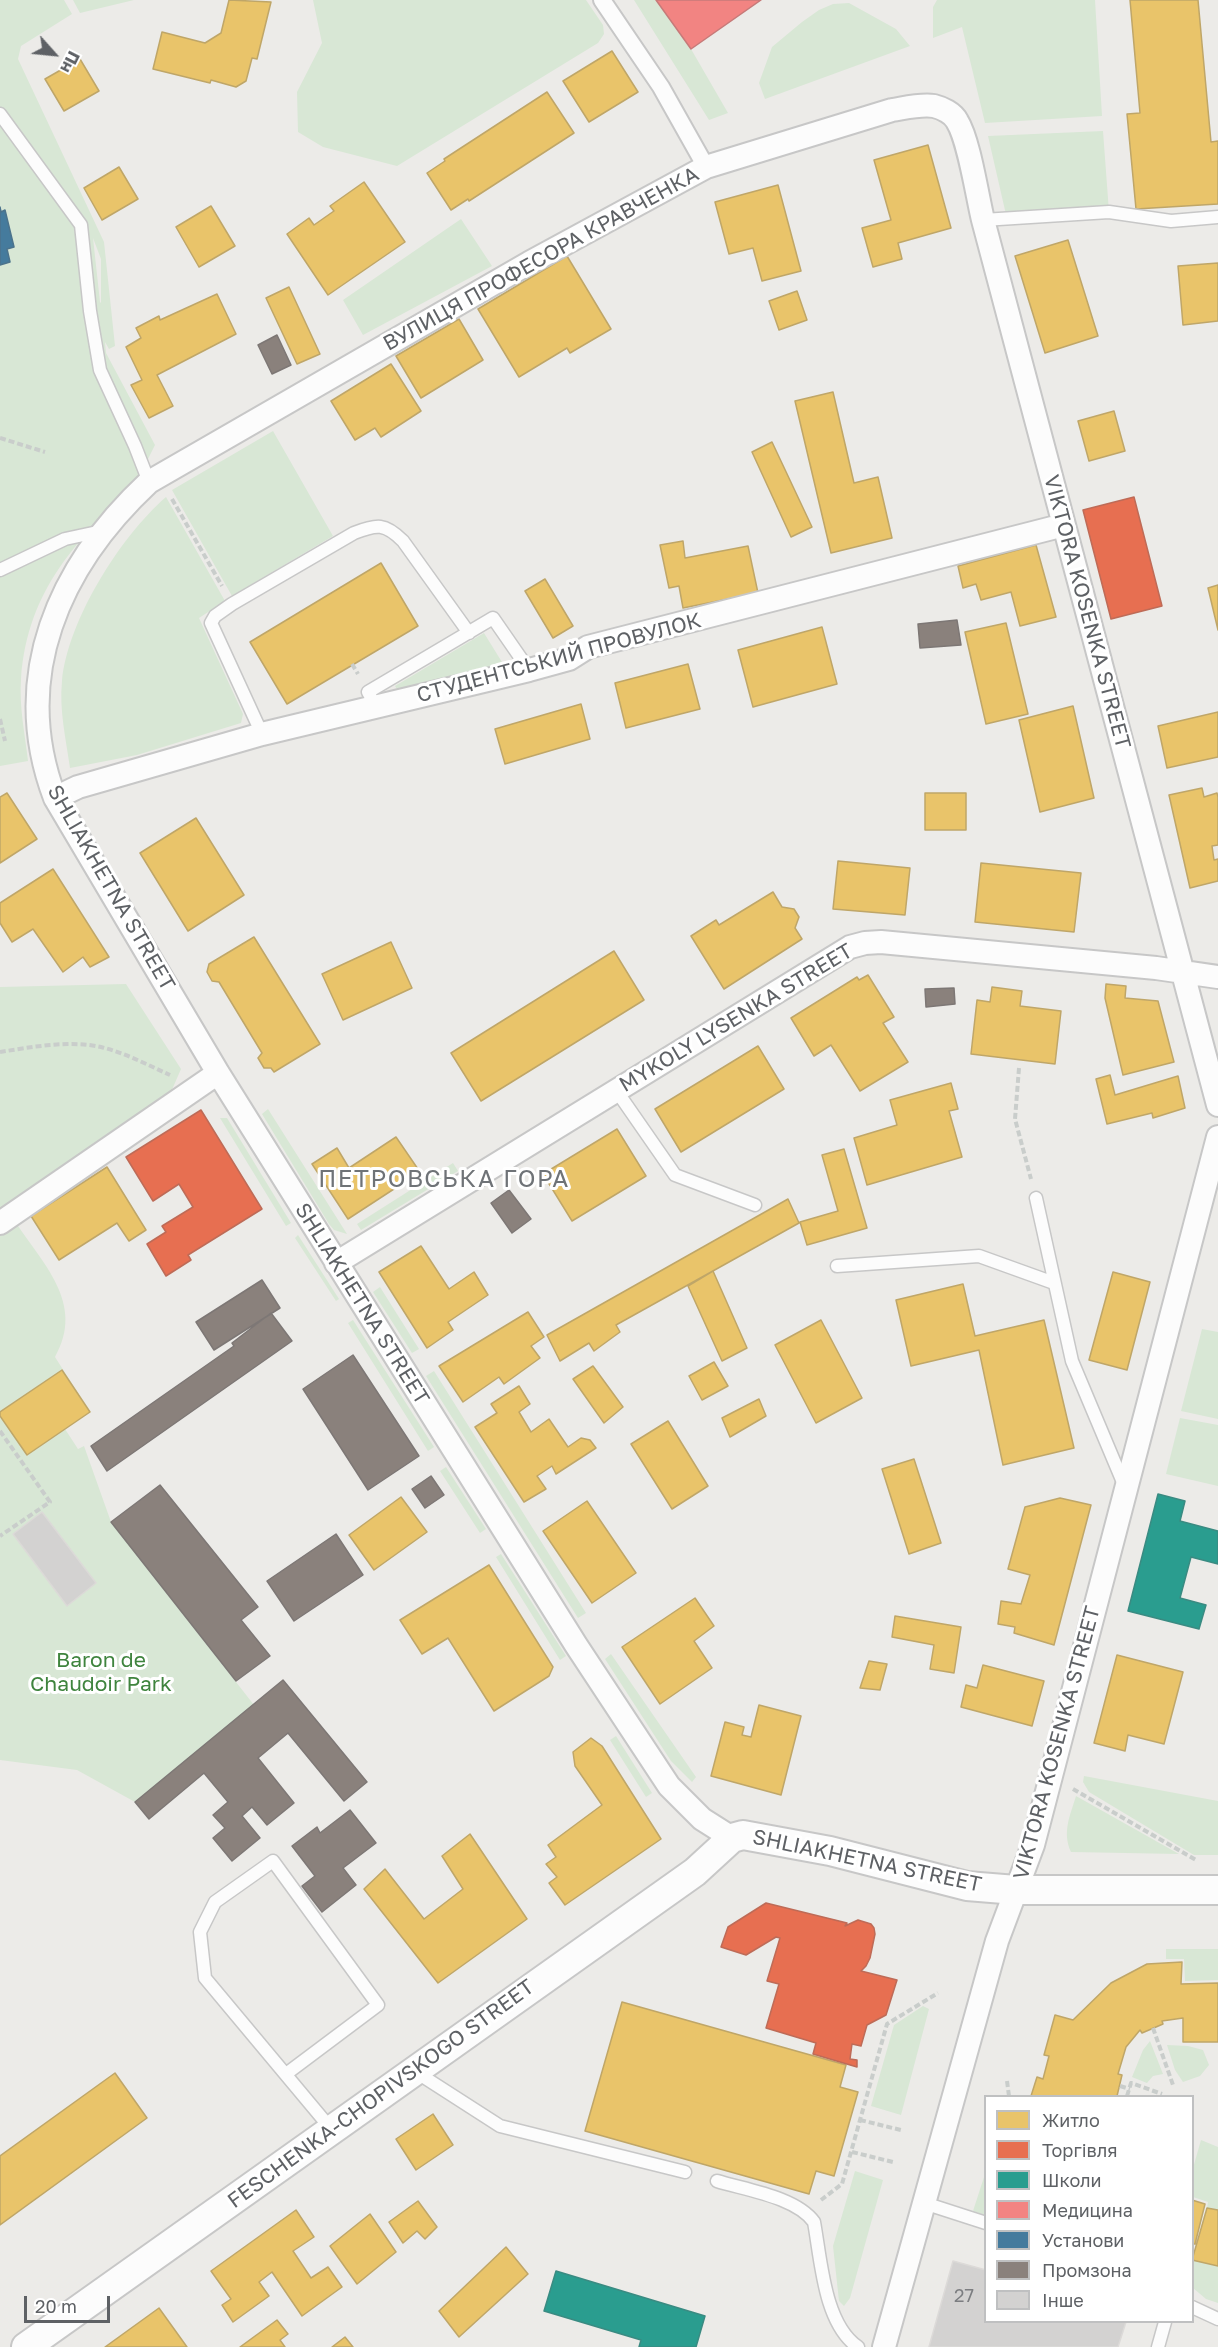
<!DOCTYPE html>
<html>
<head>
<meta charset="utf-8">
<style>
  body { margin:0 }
  #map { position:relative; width:1218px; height:2347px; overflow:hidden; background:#ecebe8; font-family:"Golos Text",sans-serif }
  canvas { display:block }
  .legend { position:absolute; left:984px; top:2095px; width:210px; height:228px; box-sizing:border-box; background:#fff; border:2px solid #bfc0c1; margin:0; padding:8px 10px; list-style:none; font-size:18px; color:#5e6165 }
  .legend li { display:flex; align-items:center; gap:12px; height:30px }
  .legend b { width:30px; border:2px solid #bfc0c1 }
  .north { position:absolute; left:24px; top:24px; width:60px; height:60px; -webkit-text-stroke:4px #fff; paint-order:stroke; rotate:117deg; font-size:16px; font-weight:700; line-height:24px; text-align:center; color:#5e6165 }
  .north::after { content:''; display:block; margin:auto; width:21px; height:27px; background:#5e6165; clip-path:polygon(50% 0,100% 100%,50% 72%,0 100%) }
  .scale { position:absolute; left:24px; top:2296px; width:86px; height:27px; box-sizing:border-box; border:3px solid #5e6165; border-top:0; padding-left:8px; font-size:18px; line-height:21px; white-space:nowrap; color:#5e6165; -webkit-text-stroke:4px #fff; paint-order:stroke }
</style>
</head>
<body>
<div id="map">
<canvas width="1218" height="2347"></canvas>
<ul class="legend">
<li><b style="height:16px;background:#e9c46a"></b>Житло</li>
<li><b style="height:16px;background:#e76f51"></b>Торгівля</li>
<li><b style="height:16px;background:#2a9d8f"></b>Школи</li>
<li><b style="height:16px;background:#f28482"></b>Медицина</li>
<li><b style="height:16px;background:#457b9d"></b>Установи</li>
<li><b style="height:16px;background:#8a817c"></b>Промзона</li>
<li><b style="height:16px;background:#d3d2d1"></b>Інше</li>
</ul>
<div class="north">Пн</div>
<div class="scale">20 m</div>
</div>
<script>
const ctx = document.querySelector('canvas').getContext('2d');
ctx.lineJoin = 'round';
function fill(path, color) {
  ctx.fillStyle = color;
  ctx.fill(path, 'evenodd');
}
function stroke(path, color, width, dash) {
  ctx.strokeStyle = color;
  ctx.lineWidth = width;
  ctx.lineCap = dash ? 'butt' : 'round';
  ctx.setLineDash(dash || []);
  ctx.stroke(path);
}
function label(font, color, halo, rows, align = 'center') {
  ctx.font = font + ' "Golos Text",sans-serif';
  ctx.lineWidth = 6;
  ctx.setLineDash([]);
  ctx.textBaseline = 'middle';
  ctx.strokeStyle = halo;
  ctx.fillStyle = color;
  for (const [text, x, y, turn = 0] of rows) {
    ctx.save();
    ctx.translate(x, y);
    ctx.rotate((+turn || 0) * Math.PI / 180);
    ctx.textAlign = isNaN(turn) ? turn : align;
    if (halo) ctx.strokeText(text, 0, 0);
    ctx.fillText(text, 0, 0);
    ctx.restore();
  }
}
fill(new Path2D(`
  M0,0H64L72,14L21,46L18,59L104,242L115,346L109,349L105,342L106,353L155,445L144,467L136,478C78,543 28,586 21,679C19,707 25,734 28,761L0,766ZM93,238L101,259V303L100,302Z
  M73,0H134L80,13Z
  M313,0H586L603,25L604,34L598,43L397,166L323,147L298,132L297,92L322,43Z
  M634,0H656L691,49L728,113L709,120Z
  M937,0H1095L1102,116L985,123L962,27L933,38V7Z
  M849,3L896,29L910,46L765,99L759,83L772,47L802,22L819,10L833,4Z
  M1103,131L1109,212L1007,219L988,136Z
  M461,219L492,266L363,335L343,300Z
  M273,431L333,536L232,596L172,490Z
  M166,497L225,601L199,618L243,714L241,723L137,755L70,768C66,739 59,710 62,681C68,620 120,537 166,497Z
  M484,633L505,667L400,694L395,686Z
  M126,984L181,1069L171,1092L14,1220C42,1263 86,1303 55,1357L90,1412L65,1429L78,1449L84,1446L111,1522L254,1705L135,1802L77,1770L0,1760V987Z
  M268,1109L347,1234L334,1230L329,1224L262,1114Z
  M220,1118H227L291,1223L286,1226Z
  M453,1163L458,1171L361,1230L357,1224Z
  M298,1235L339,1299L336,1301L295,1238Z
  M380,1287L419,1349L412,1353L373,1292Z
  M353,1320L434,1447L428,1451L348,1323Z
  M1202,1329L1218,1332V1419L1181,1411Z
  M434,1371L586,1613L578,1618L426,1376Z
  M1180,1418L1218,1425V1486L1166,1474Z
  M446,1467L486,1529L480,1533L440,1471Z
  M501,1554L566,1656L560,1660L496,1557Z
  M611,1654L696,1777L692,1782L671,1761L605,1659Z
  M616,1736L652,1793L646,1797L610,1740Z
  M1084,1776L1218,1801V1855H1194L1089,1792L1083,1782Z
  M1076,1796L1179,1854L1071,1852C1062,1832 1070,1816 1076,1796Z
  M1166,1949H1218V1980L1185,1981L1184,1959H1166Z
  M923,2006L929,2009L901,2115L871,2106L894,2025Z
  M1150,2041L1163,2074L1153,2076L1147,2083L1132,2077L1143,2050Z
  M1167,2045L1188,2046L1203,2050L1209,2065L1200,2076L1183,2082L1175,2070Z
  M1201,2140L1218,2147V2210L1207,2208L1208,2202L1193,2197V2168Z
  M855,2171L883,2180L850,2298L844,2306L839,2301L833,2246Z
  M985,2174L986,2215H985L973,2211Z
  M1192,2260L1218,2266V2303L1206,2299L1193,2288Z`), '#d8e7d5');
const homes = new Path2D(`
  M229,0L271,2L257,59L252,58L246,81L236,87L211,80L210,83L153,69L162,32L205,43L221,33Z
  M1130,0H1198L1211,142L1218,141V204L1136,209L1127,114L1140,113Z
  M612,51L638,92L589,122L563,81Z
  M80,59L99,91L64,111L45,79Z
  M547,92L574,133L469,201L468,199L451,210L427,173L445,161L444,159Z
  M928,145L951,228L898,243L902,259L873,267L862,228L891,220L874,160Z
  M119,167L138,199L102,220L84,188Z
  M364,182L405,242L328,295L287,234L309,218L314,225L334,211L330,206Z
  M778,185L801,271L762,281L753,248L729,254L715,202Z
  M211,206L235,246L199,267L176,227Z
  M1068,240L1098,336L1045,353L1015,256Z
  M567,256L611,329L570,353L567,348L519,377L478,309Z
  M1218,263V321L1183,325L1178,266Z
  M289,287L320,354L297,364L266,298Z
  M797,291L807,320L779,330L769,301Z
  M217,294L236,334L157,375L173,406L149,418L131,385L142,380L126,347L141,338L136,328L159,316L160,320Z
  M459,319L483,360L421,398L396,356Z
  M391,364L421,411L381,437L375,428L355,440L331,401Z
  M833,392L854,483L878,477L892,538L831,553L795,401Z
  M1114,411L1125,451L1089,461L1078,421Z
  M772,442L812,527L791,537L752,452Z
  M683,541L685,558L748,546L758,593L683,608L679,586L669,588L660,545Z
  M1036,545L1056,617L1020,626L1011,592L981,600L976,584L963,588L958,566Z
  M381,563L418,626L287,704L250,642Z
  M545,579L573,626L553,638L525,591Z
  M1218,585V630L1208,588Z
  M1006,623L1028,714L986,724L965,632Z
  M822,627L837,684L753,707L738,650Z
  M688,664L700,709L626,728L615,683Z
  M581,704L590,739L505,764L495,729Z
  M1073,706L1094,798L1040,812L1019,720Z
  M1218,712V757L1167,768L1158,726Z
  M1202,788L1204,797L1217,793L1218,797V845L1212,846L1214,860L1218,859V881L1190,888L1169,795Z
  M7,793L37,839L0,863V797Z
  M925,793H966V830H925Z
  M196,818L244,895L188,931L140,853Z
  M838,861L910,868L905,915L833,909Z
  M981,863L1081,873L1074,932L975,922Z
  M53,869L109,957L90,967L83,957L63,972L33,929L12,942L0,923V903Z
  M773,892L782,907L794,909L799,917L795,928L802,939L724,989L691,936L716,920L719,925Z
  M254,937L320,1044L274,1072L271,1068H264L258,1058L262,1053L219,982L212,981L207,972L209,964Z
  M391,942L412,988L343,1020L322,974Z
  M614,951L644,1000L481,1101L451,1053Z
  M868,975L894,1017L883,1023L908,1062L860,1091L831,1045L814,1056L791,1018L857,977L859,980Z
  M1106,984L1126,986L1125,998L1158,1001L1174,1062L1123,1075L1105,998Z
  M992,987L1022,991L1020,1006L1061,1011L1055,1064L971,1054L977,1000L990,1002Z
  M758,1046L784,1089L681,1152L655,1109Z
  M1110,1075L1115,1095L1178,1076L1185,1108L1153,1118L1152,1113L1107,1124L1096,1079Z
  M951,1083L958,1109L949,1111L962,1157L867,1185L854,1138L897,1125L890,1100Z
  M617,1129L646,1176L572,1221L543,1174Z
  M396,1137L420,1172L348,1219L312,1164L337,1148L349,1168Z
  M844,1149L867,1228L807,1245L800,1222L838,1211L822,1155Z
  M107,1167L146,1230L129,1241L117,1223L59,1260L31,1216Z
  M788,1199L799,1223L616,1325L620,1332L594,1351L589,1343L560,1361L547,1335Z
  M421,1246L449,1289L474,1272L488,1295L448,1322L453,1330L427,1348L379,1272Z
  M713,1271L747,1348L722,1361L688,1286Z
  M1113,1272L1150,1282L1127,1370L1089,1360Z
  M963,1284L975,1336L1044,1320L1074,1448L1003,1465L979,1350L911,1366L896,1300Z
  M528,1312L544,1337L531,1346L540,1358L504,1384L499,1377L463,1402L439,1366Z
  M821,1320L862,1398L816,1423L775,1345Z
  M714,1362L728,1386L702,1400L689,1376Z
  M593,1366L623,1407L604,1423L573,1379Z
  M62,1370L90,1412L27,1455L0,1416V1412Z
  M519,1386L530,1404L519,1412L531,1432L549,1419L568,1447L581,1438L590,1440L596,1448L556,1474L552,1466L537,1476L546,1489L524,1502L475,1427L497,1413L491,1404Z
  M759,1399L766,1416L730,1437L722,1418Z
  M668,1421L708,1486L672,1509L631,1444Z
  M914,1459L941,1543L909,1554L882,1469Z
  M401,1497L427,1532L374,1570L349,1535Z
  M1060,1498L1091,1505L1054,1645L1014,1633L1015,1627L998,1624L1001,1601L1021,1604L1030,1575L1008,1569L1025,1507Z
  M587,1501L636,1573L592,1603L543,1531Z
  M489,1565L553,1667L549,1676L494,1711L448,1638L422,1654L400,1620Z
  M695,1598L714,1626L694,1641L712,1668L660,1704L622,1647Z
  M895,1616L961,1627L954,1673L930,1669L934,1645L892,1637Z
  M1117,1655L1183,1672L1164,1744L1128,1735L1125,1751L1094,1743Z
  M869,1661L887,1664L880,1690L860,1688Z
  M983,1665L1044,1681L1032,1726L961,1707L966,1685L977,1688Z
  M759,1705L801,1716L781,1795L711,1776L725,1722L744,1727L742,1735L751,1737Z
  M591,1738L602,1746L661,1839L565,1905L549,1883L557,1877L546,1864L556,1857L548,1845L602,1805L575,1766L573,1752Z
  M470,1834L527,1919L438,1983L364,1889L385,1869L424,1919L463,1889L442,1856Z
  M1182,1962L1181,1984L1218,1983V2042H1183V2018L1162,2021L1163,2024L1142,2033L1140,2030L1126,2047L1118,2074L1122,2075L1117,2096H1031L1037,2077L1043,2079L1049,2056L1044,2055L1055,2015L1073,2020L1111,1983L1147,1964Z
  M622,2002L846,2065L840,2087L858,2092L834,2176L816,2171L809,2194L585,2131Z
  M115,2073L147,2118L0,2225V2156Z
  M433,2114L453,2145L416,2170L396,2139Z
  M1192,2200L1205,2204L1195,2244H1192Z
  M418,2201L437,2227L425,2239L417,2231L403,2243L389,2222Z
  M1207,2208L1218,2210V2266L1192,2260Z
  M296,2210L314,2237L293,2251L311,2278L328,2267L342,2287L302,2316L272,2272L259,2282L269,2296L233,2322L222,2305L231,2299L211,2271Z
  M370,2214L396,2252L357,2284L330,2246Z
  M506,2247L528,2274L459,2337L439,2311Z
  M159,2308L187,2347H105Z
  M277,2320L288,2334L280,2340L285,2347H240Z
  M345,2337L353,2347H332Z`);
fill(homes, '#e9c46a');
stroke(homes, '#bfa668', 1.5);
const shops = new Path2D(`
  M1134,497L1162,606L1111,619L1083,510Z
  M201,1110L262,1209L188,1255L191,1260L166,1276L147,1244L166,1232L162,1226L193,1207L179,1184L153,1201L126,1157Z
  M766,1903L847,1923L845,1926L858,1920L871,1924L874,1928L875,1934L870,1958L866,1966L861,1971L897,1980L886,2015L867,2025L861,2046L852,2044L850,2059L857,2060V2067L813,2054L816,2043L766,2028L779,1984L767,1981L780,1938L776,1937L746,1955L721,1947L728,1927Z`);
fill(shops, '#e76f51');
stroke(shops, '#be6b57', 1.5);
const schools = new Path2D(`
  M1158,1494L1185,1501L1180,1521L1218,1531V1564L1191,1557L1180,1598L1206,1605L1199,1629L1128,1611Z
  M556,2271L705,2316L696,2347H639L641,2340L544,2311Z`);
fill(schools, '#2a9d8f');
stroke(schools, '#3a8b82', 1.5);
const health = new Path2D(`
  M656,0H761L691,49Z`);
fill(health, '#f28482');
stroke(health, '#c67a79', 1.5);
const public = new Path2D(`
  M0,207L1,212L5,210L14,247L7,249L10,262L0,265Z`);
fill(public, '#457b9d');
stroke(public, '#4c738c', 1.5);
const industry = new Path2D(`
  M277,335L291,365L272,374L258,345Z
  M957,620L961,645L920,648L918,624Z
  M954,988L955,1004L926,1007L925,989Z
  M509,1190L531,1219L512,1233L491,1203Z
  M262,1280L280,1308L214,1350L196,1322Z
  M271,1313L292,1341L107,1471L91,1446L234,1346L232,1343Z
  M353,1355L419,1456L368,1490L303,1389Z
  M431,1476L444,1495L425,1508L412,1489Z
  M160,1485L258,1607L241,1620L270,1656L236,1681L111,1522Z
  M336,1534L363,1575L294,1621L267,1581Z
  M283,1680L367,1782L344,1801L288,1733L258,1758L294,1803L267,1825L252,1807L242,1816L260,1838L232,1861L213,1838L225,1828L213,1815L228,1802L204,1773L149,1819L135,1802Z
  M350,1810L376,1843L343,1868L356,1885L322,1912L302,1886L315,1876L292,1846L317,1827L320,1833Z`);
fill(industry, '#8a817c');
stroke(industry, '#7d7775', 1.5);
const building = new Path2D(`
  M42,1512L96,1583L67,1606L13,1534Z
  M953,2261L986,2270V2322H1126L1118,2347H929Z`);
fill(building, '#d3d2d1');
stroke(building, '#dcdad8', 1.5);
const service = new Path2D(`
  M0,114L81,225L90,311L100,370L135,446L149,482
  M983,220L1109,212L1171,221L1218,217
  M0,570L65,539L102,531
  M376,707L368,692L493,618L529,670
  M262,734L211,623L215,616L232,604L354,533C377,524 385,523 403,541L469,633
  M616,1090L675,1175L755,1205
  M1036,1198L1072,1361L1125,1487
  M837,1266L979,1256L1054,1283
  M416,2072L500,2126L685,2172
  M286,2074L378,2005L273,1861L215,1902L200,1932L205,1978L332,2130
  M717,2181C746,2190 796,2197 814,2222C821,2260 824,2324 858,2347
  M924,2203L986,2223
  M1192,2307L1218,2319
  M1158,2347L1165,2322`);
const pedestrian = new Path2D(`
  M602,0L661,87L706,167`);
const minor = new Path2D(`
  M55,798L78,787L262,734L529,670L569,659L588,647L1064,525
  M0,1223L218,1073
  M336,1263L850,947L865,943L881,942L1156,968L1218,977
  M732,1838L702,1819L669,1786L576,1645L218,1073L55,798C9,677 59,566 149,482L529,263L706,167L892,110C905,108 920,104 934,106C942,108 953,113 957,121C969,140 977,195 983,220L1218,1105
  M884,2347L997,1941L1033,1845L1218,1137`);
const tertiary = new Path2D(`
  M26,2347L695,1872L732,1838L743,1835L830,1851L967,1886L1016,1890H1218`);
stroke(service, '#c7c7c7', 15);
stroke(pedestrian, '#c7c7c7', 20);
stroke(minor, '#c7c7c7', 26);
stroke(tertiary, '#c7c7c7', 32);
stroke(new Path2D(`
  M0,438L45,452
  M172,499L222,586
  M352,664L358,674
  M0,719L5,741
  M0,1052C31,1047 70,1040 101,1047C125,1053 148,1065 170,1075
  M1019,1068L1015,1119L1031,1179
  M0,1431L50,1502L0,1536
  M1073,1789L1196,1860
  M1153,2028L1173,2085
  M1007,2081L1009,2096
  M1120,2086L1130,2089
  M1127,2096L1131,2083L1162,2094
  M860,2120L901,2130
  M852,2152L893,2162
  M821,2200L842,2184L887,2024L938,1993`), '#c9cdcb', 4, [6, 3]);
stroke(service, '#fcfcfc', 12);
stroke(pedestrian, '#fcfcfc', 16);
stroke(minor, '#fcfcfc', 22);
stroke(tertiary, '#fcfcfc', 28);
label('18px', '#7c7e81', null, [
  ["27",964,2296]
]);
label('21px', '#5e6165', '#fff', [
  ["ВУЛИЦЯ ПРОФЕСОРА КРАВЧЕНКА",541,259,-29],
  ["VIKTORA KOSENKA STREET",1087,612,75],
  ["СТУДЕНТСЬКИЙ ПРОВУЛОК",559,658,-15],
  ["SHLIAKHETNA STREET",111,888,60],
  ["MYKOLY LYSENKA STREET",736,1018,-31],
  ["SHLIAKHETNA STREET",362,1304,58],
  ["VIKTORA KOSENKA STREET",1057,1743,-75],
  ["SHLIAKHETNA STREET",867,1861,12],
  ["FESCHENKA-CHOPIVSKOGO STREET",381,2094,-36]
]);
label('21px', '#3f843e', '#fff', [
  ["Baron de",101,1660],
  ["Chaudoir Park",101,1684]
]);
ctx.letterSpacing = '1.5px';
label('24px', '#6f7377', '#fff', [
  ["ПЕТРОВСЬКА ГОРА",444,1179]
]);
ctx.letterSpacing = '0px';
</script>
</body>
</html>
